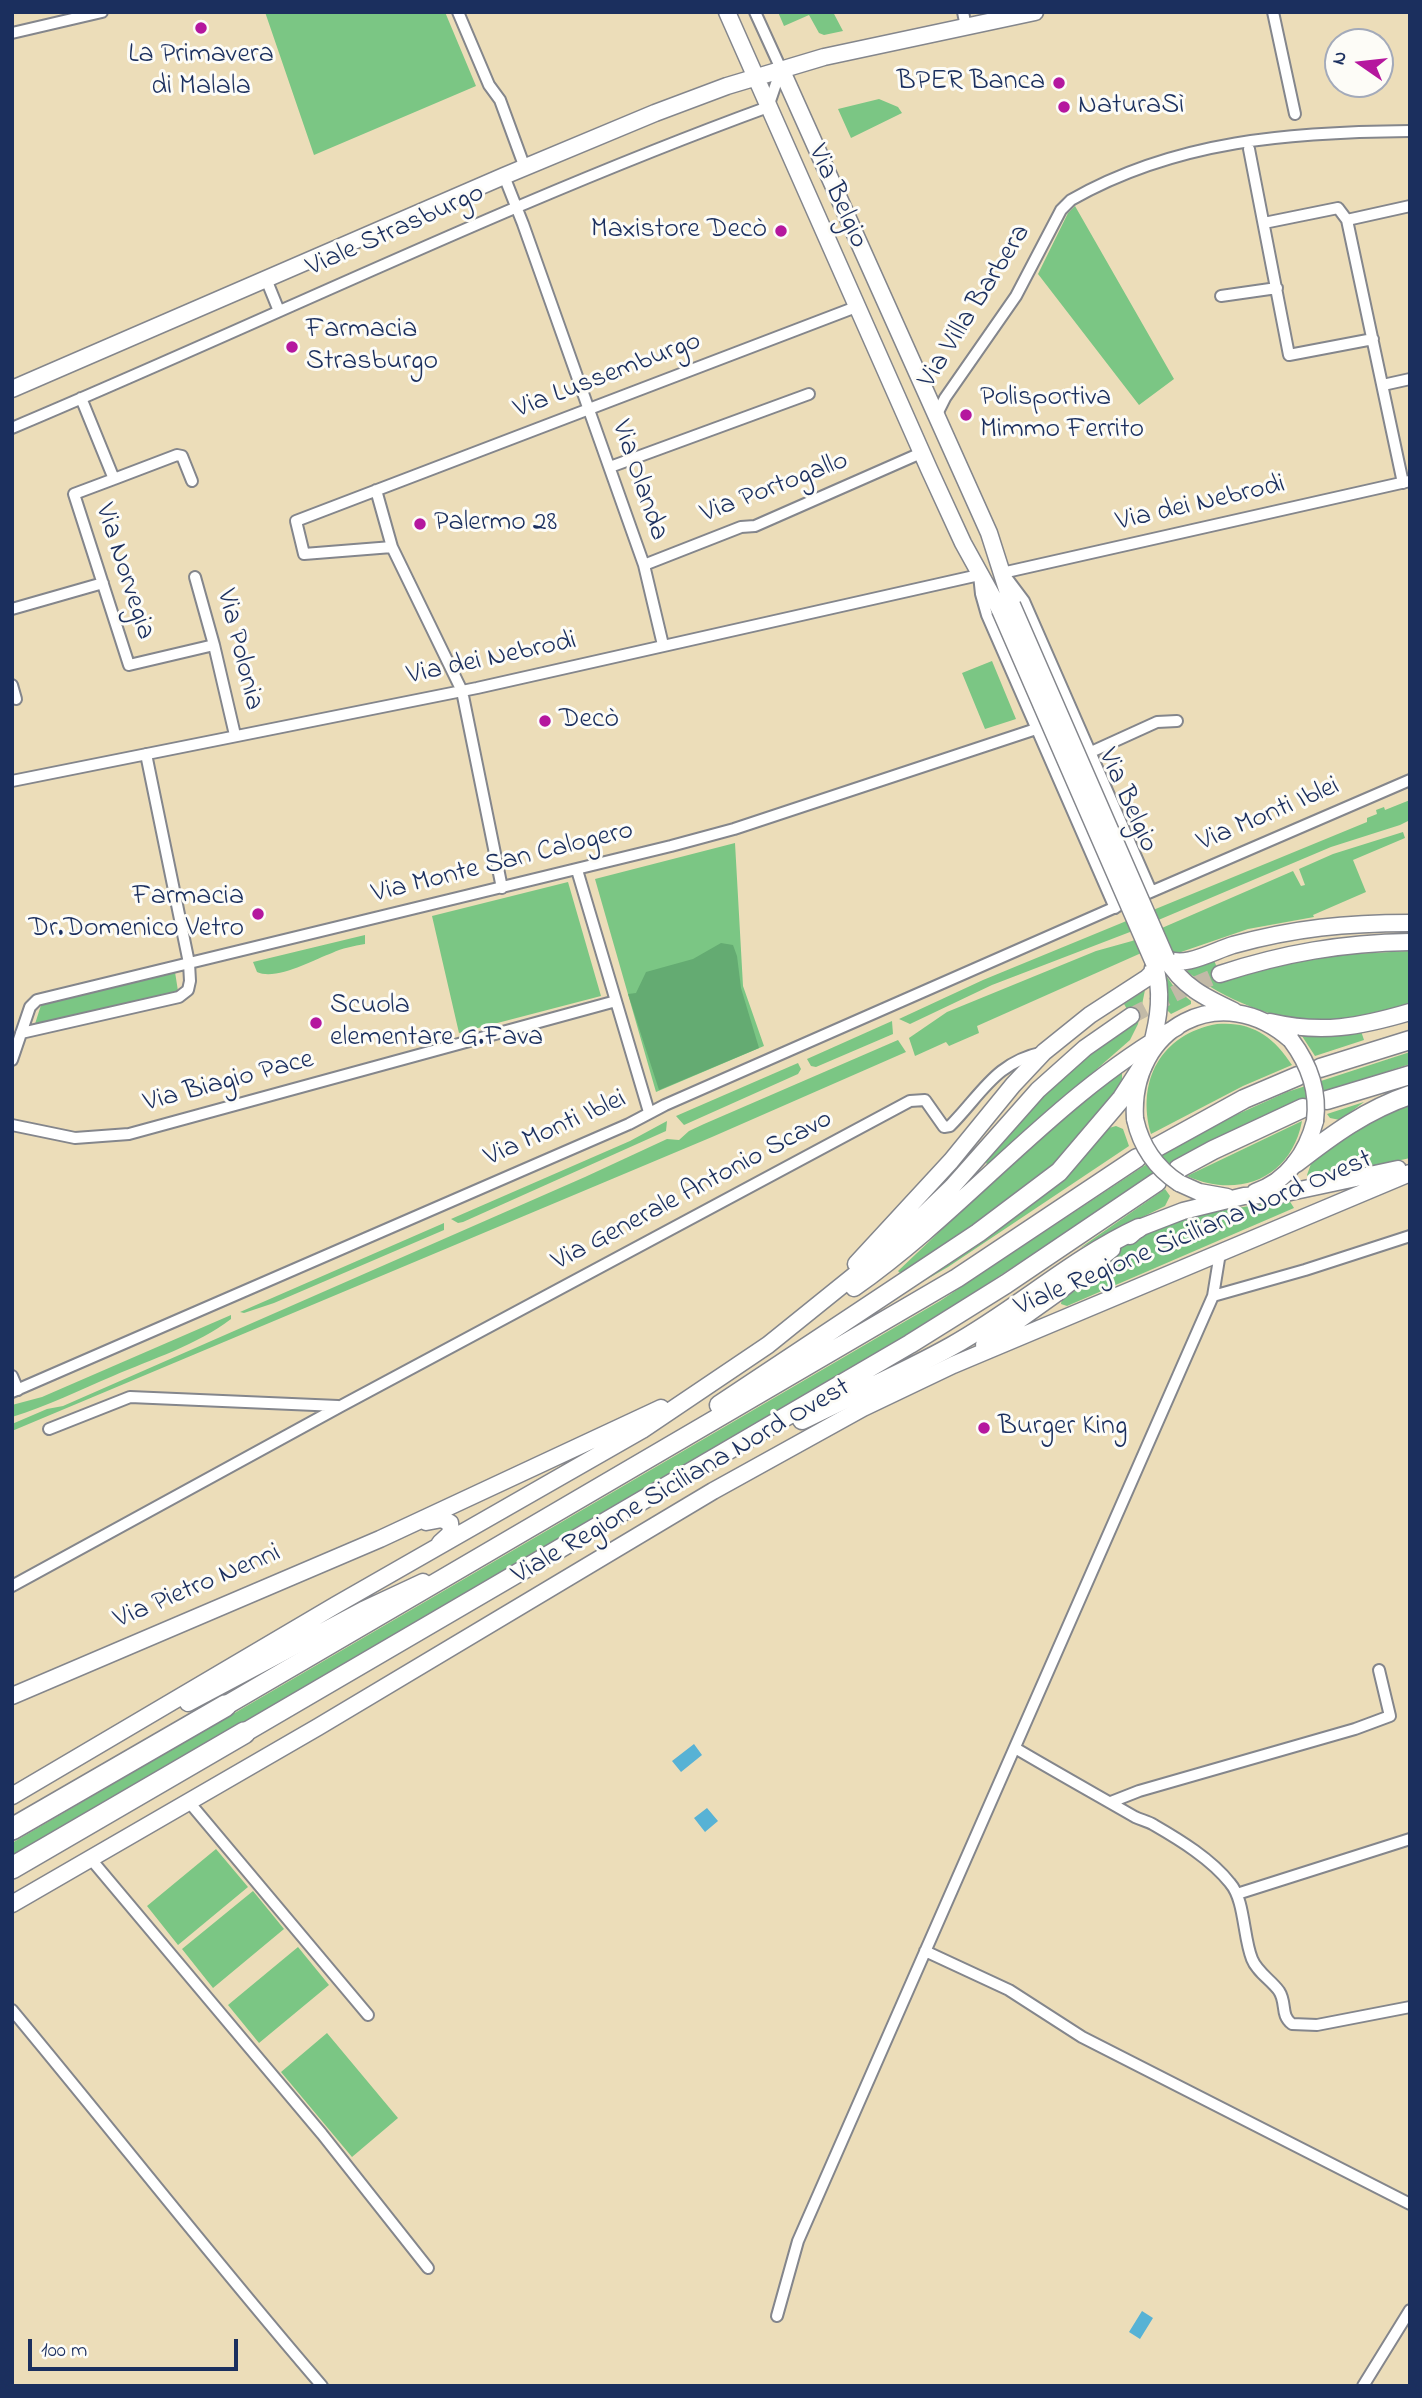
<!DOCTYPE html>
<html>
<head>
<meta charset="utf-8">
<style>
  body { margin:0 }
  #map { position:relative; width:1422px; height:2398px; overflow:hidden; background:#ecddb9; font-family:"Indie Flower",sans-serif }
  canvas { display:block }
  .frame { position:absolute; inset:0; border:14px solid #1b2f5e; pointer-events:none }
  .north { position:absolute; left:1324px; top:28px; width:70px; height:70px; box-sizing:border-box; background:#fdfcf7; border:2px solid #a3aaba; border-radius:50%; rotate:284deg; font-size:19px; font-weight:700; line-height:28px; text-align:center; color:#1b2f5e }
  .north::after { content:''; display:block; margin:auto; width:24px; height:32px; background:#b5179e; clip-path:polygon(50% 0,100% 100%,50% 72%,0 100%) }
  .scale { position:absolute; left:28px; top:2339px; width:210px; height:32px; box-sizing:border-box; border:4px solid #1b2f5e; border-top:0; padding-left:9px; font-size:21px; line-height:24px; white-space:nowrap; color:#1b2f5e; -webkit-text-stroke:5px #fdfcf7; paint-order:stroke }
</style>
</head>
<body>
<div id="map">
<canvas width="1422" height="2398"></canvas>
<div class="frame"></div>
<div class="north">N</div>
<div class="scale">100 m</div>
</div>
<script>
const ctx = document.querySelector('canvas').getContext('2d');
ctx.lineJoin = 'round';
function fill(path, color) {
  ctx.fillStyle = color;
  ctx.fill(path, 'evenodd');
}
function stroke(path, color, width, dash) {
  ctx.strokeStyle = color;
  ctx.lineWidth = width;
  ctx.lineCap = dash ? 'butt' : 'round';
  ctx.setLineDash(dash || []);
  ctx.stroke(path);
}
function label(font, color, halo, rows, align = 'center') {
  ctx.font = font + ' "Indie Flower",sans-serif';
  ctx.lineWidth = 6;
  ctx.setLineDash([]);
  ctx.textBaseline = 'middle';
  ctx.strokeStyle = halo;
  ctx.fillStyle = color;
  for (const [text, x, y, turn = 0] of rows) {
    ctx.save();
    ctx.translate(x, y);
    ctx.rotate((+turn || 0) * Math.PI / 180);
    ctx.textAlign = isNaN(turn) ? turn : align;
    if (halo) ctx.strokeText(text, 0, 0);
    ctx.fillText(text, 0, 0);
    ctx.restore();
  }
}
fill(new Path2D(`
  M265,12H445L476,86L314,155Z
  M778,12H833L843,31L824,35L819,33L809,15L784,26Z
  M879,99L898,107L902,113L851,138L838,109Z
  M1075,206L1174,379L1139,405L1038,274L1068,213Z
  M992,661L1016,719L985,729L962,673Z
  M1410,800V820L1400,825L1331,847L1130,932L992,985L910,1024L899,1019L983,980L1367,822V818L1377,814L1376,810L1384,807L1385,810Z
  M1403,832L1405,838L1353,860L1366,892L1313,915L1314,917L1248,929L1181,952L1173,953L1166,942L977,1026L979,1033L949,1046L946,1042L915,1056L909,1038L947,1012L1096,951L1132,941L1293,871L1301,886L1305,885L1299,869L1333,854Z
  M735,843L743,986L764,1046L656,1092L595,879Z
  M568,882L601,996L459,1033L432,916Z
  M365,935V944C354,946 342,948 332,953C313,960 276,981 257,972L253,962Z
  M1410,951V1004C1385,1012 1357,1021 1331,1022C1280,1024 1226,1000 1186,971L1214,960L1222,981L1305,959L1334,955Z
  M175,972L178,991L35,1024L41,1005Z
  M1165,974L1174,987L1191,1001V1004L1171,1014L1167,1010Z
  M1145,990L1138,1024L1130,1040L987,1165L986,1162L1038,1101L1073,1067L1134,1021L1124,1004Z
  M892,1021L893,1034L816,1067L811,1066L807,1059Z
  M1217,1024C1252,1021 1274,1037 1292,1065L1243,1086L1151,1134C1136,1081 1161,1034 1217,1024Z
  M1361,1031L1364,1040L1315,1056L1302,1036H1338Z
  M898,1040L906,1052L712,1137L12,1431V1424L47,1409L63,1406L585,1177L667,1139L679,1140L689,1131L704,1124Z
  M1410,1052V1064L1291,1103L1243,1125L1170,1164L920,1328L12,1858V1843L940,1301L1162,1154L1238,1114L1287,1092Z
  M798,1063L801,1069L798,1074L684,1125L676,1116Z
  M1122,1070V1080L1116,1090L1065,1158L977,1226L901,1274L898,1271L1032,1144Z
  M1364,1102L1340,1120L1330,1118L1327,1114Z
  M1410,1104V1158L1311,1180L1307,1175L1312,1161L1374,1117Z
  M667,1121L666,1131L463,1222L458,1223L451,1219L630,1141Z
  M1302,1121C1291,1179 1238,1199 1187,1176Z
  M1116,1126L1123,1129L1129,1146L948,1267L905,1292L1050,1188L1076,1166L1109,1128Z
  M1165,1189L1170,1196L1165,1206L1080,1248Z
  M1289,1200L1294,1208L1067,1306L1061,1304L1062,1297C1084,1279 1106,1258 1129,1242C1174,1212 1237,1209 1289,1200Z
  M444,1223V1230L274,1303L244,1313L240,1312Z
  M231,1315V1319C197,1345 152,1359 113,1376C80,1390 47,1406 12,1417V1405L42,1397Z
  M216,1849L248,1887L178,1945L147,1906Z
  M253,1891L284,1929L213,1988L182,1949Z
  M298,1947L329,1985L259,2043L228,2005Z
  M327,2033L398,2118L352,2157L281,2072Z`), '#7bc684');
fill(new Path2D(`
  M721,943L733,945L737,956L741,988L759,1048L659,1090L628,994L636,993L646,972L693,959Z`), '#64ab72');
fill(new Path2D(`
  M694,1744L702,1755L681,1772L672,1761Z
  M707,1808L718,1821L705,1832L694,1818Z
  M1142,2311L1153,2318L1140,2339L1129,2332Z`), '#57b2d5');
stroke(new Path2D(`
  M1131,1016L1182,990L1220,974`), '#c2baa7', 16, [16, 8]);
const street = new Path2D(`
  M458,12L489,85L500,100L525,168
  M963,12L966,27
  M1273,12L1295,114
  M12,33L102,12
  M1249,149L1289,355L1373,339
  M504,176L523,224L644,565L663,645
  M1347,220L1410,206
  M1264,223L1338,208L1347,220L1403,483
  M266,279L279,311
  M1221,296L1277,288
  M1383,385L1410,379
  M81,398L114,479L74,494L129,665L214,645
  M936,416L945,398L1016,296L1061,210L1071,200C1176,140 1292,132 1410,131
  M12,428C264,322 511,201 768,107L781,69L755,12
  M610,467L809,394
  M114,479L177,455L182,456L192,481
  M376,490L392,547
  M644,565L741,527L755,526L921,453
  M1002,573L1410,481
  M195,577L214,645L235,735
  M1006,577L1024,601L1151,891
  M12,609L103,583
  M12,685L16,699
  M1091,752L1157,722L1177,721
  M12,781L477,688L979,575L981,594L987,615L1115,908
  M577,870L649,1112
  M502,888L462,691L392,547L304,554L296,521L856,307
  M1146,894L1410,780
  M21,1033L179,997L188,990L190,981L189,963L146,754
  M12,1060L30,1007L37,1000L671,846L734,829L1036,729
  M12,1125L75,1138L129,1134L616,1001
  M1213,1296L1305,1270L1410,1236
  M12,1376L18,1390
  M12,1392L629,1124L665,1105L1118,906
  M49,1429L130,1397L338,1406
  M12,1586L341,1406L910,1101L925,1100L944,1127L950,1126C982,1094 995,1062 1044,1052
  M1015,1748C1054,1771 1095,1794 1135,1817C1141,1820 1148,1821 1154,1825C1180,1840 1211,1859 1230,1883C1245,1900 1243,1937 1252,1959C1257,1972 1271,1980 1279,1991C1287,2003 1280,2015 1292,2024L1317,2025L1410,2007
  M189,1802L368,2015
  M1111,1802L1139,1791L1355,1729L1390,1716L1379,1670
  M90,1858L322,2134L428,2268
  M1237,1894L1410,1839
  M925,1951L1009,1990L1082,2037L1410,2204
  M12,2010C116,2135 216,2263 322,2386
  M777,2316L798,2241L1213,1296L1220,1253
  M1363,2386L1410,2310`);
const secondary = new Path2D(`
  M727,12L929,469L963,543L1000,610
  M781,69L989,533L1012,605
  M12,389L504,176L655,113L727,86L824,57L1035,12
  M1166,958C1184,969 1213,951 1233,945C1295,928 1346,923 1410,923
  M1166,958C1181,986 1206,998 1234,1011
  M1220,974C1284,953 1343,943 1410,942
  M1270,1022C1322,1034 1359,1027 1410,1012
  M1151,1047C1159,1019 1163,991 1154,963
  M1135,1119C1129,1027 1222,978 1291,1040
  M1179,1183L1199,1192L1227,1197
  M1255,1192C1288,1181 1307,1152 1315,1121
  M1130,1236L1139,1228L1183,1211L1244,1196L1281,1194L1398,1169
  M856,1264L951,1161L1013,1085L1044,1052L1090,1015L1147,978L1152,973L1154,963
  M854,1288C968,1208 1055,1095 1177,1027
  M984,1345L1057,1293L1112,1249
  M426,1522L442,1519L450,1523L451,1533L440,1543
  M12,1696L380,1539L661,1408
  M188,1703L363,1610L423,1582
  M12,1796L336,1605L642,1430L768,1345L892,1245L952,1187L1038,1090L1085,1048L1131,1016
  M12,1904L318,1727L713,1491L863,1408L953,1365L1410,1173`);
const primary = new Path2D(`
  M1320,1068L1410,1040
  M1327,1100L1410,1075
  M1157,1147L1244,1099L1298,1076
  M1296,1163C1332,1135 1366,1110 1410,1095
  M1178,1169L1213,1150L1303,1108
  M719,1405L978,1233L1059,1172L1122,1098L1142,1067
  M802,1420C852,1395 904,1373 952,1346C1017,1310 1072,1259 1139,1228
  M225,1706L957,1278L1137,1158
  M244,1733L910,1344L1006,1284L1157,1182`);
const highway = new Path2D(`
  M12,1829L225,1706
  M12,1868L244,1733`);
stroke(street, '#84868c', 14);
stroke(secondary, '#84868c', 19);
stroke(primary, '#84868c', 21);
stroke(highway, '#84868c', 24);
stroke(street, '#fff', 10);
stroke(secondary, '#fff', 16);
stroke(primary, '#fff', 18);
stroke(highway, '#fff', 21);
const secondaryBridge = new Path2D(`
  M1012,605L1166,958
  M1000,610L1154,963
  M1291,1040C1309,1064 1319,1090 1315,1121
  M1135,1119C1141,1146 1156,1168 1179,1183`);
stroke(secondaryBridge, '#84868c', 19, []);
stroke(secondaryBridge, '#fff', 16);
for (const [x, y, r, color] of [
  [201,28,7,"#b5179e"],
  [1059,83,7,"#b5179e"],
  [1064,107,7,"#b5179e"],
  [781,231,7,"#b5179e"],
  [292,347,7,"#b5179e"],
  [966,415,7,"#b5179e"],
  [420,524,7,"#b5179e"],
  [545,721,7,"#b5179e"],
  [258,914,7,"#b5179e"],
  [316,1023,7,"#b5179e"],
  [984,1428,7,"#b5179e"]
]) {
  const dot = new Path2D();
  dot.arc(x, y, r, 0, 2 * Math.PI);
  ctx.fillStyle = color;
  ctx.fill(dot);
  stroke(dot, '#fdfcf7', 2.5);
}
label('28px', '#1b2f5e', '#fdfcf7', [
  ["La Primavera",201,56,"center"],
  ["di Malala",201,88,"center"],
  ["BPER Banca",1045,83,"right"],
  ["NaturaSì",1078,107],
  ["Maxistore Decò",767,231,"right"],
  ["Farmacia",306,331],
  ["Strasburgo",306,363],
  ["Polisportiva",980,399],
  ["Mimmo Ferrito",980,431],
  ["Palermo 28",434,524],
  ["Decò",559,721],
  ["Farmacia",244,898,"right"],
  ["Dr.Domenico Vetro",244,930,"right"],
  ["Scuola",330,1007],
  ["elementare G.Fava",330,1039],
  ["Burger King",998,1428]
], 'left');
label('28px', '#1b2f5e', '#fdfcf7', [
  ["Via Belgio",836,197,66],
  ["Viale Strasburgo",396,232,-24],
  ["Via Villa Barbera",976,307,-58],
  ["Via Lussemburgo",608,377,-21],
  ["Via Olanda",638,481,71],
  ["Via Portogallo",775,489,-21],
  ["Via dei Nebrodi",1201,505,-13],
  ["Via Norvegia",123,572,72],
  ["Via Polonia",238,650,76],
  ["Via dei Nebrodi",492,660,-12],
  ["Via Belgio",1126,801,66],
  ["Via Monti Iblei",1269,816,-23],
  ["Via Monte San Calogero",503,864,-14],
  ["Via Biagio Pace",229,1083,-15],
  ["Via Monti Iblei",556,1130,-24],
  ["Via Generale Antonio Scavo",693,1192,-28],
  ["Viale Regione Siciliana Nord Ovest",1194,1235,-23],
  ["Viale Regione Siciliana Nord Ovest",682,1483,-30],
  ["Via Pietro Nenni",198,1588,-23]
]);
</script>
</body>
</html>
